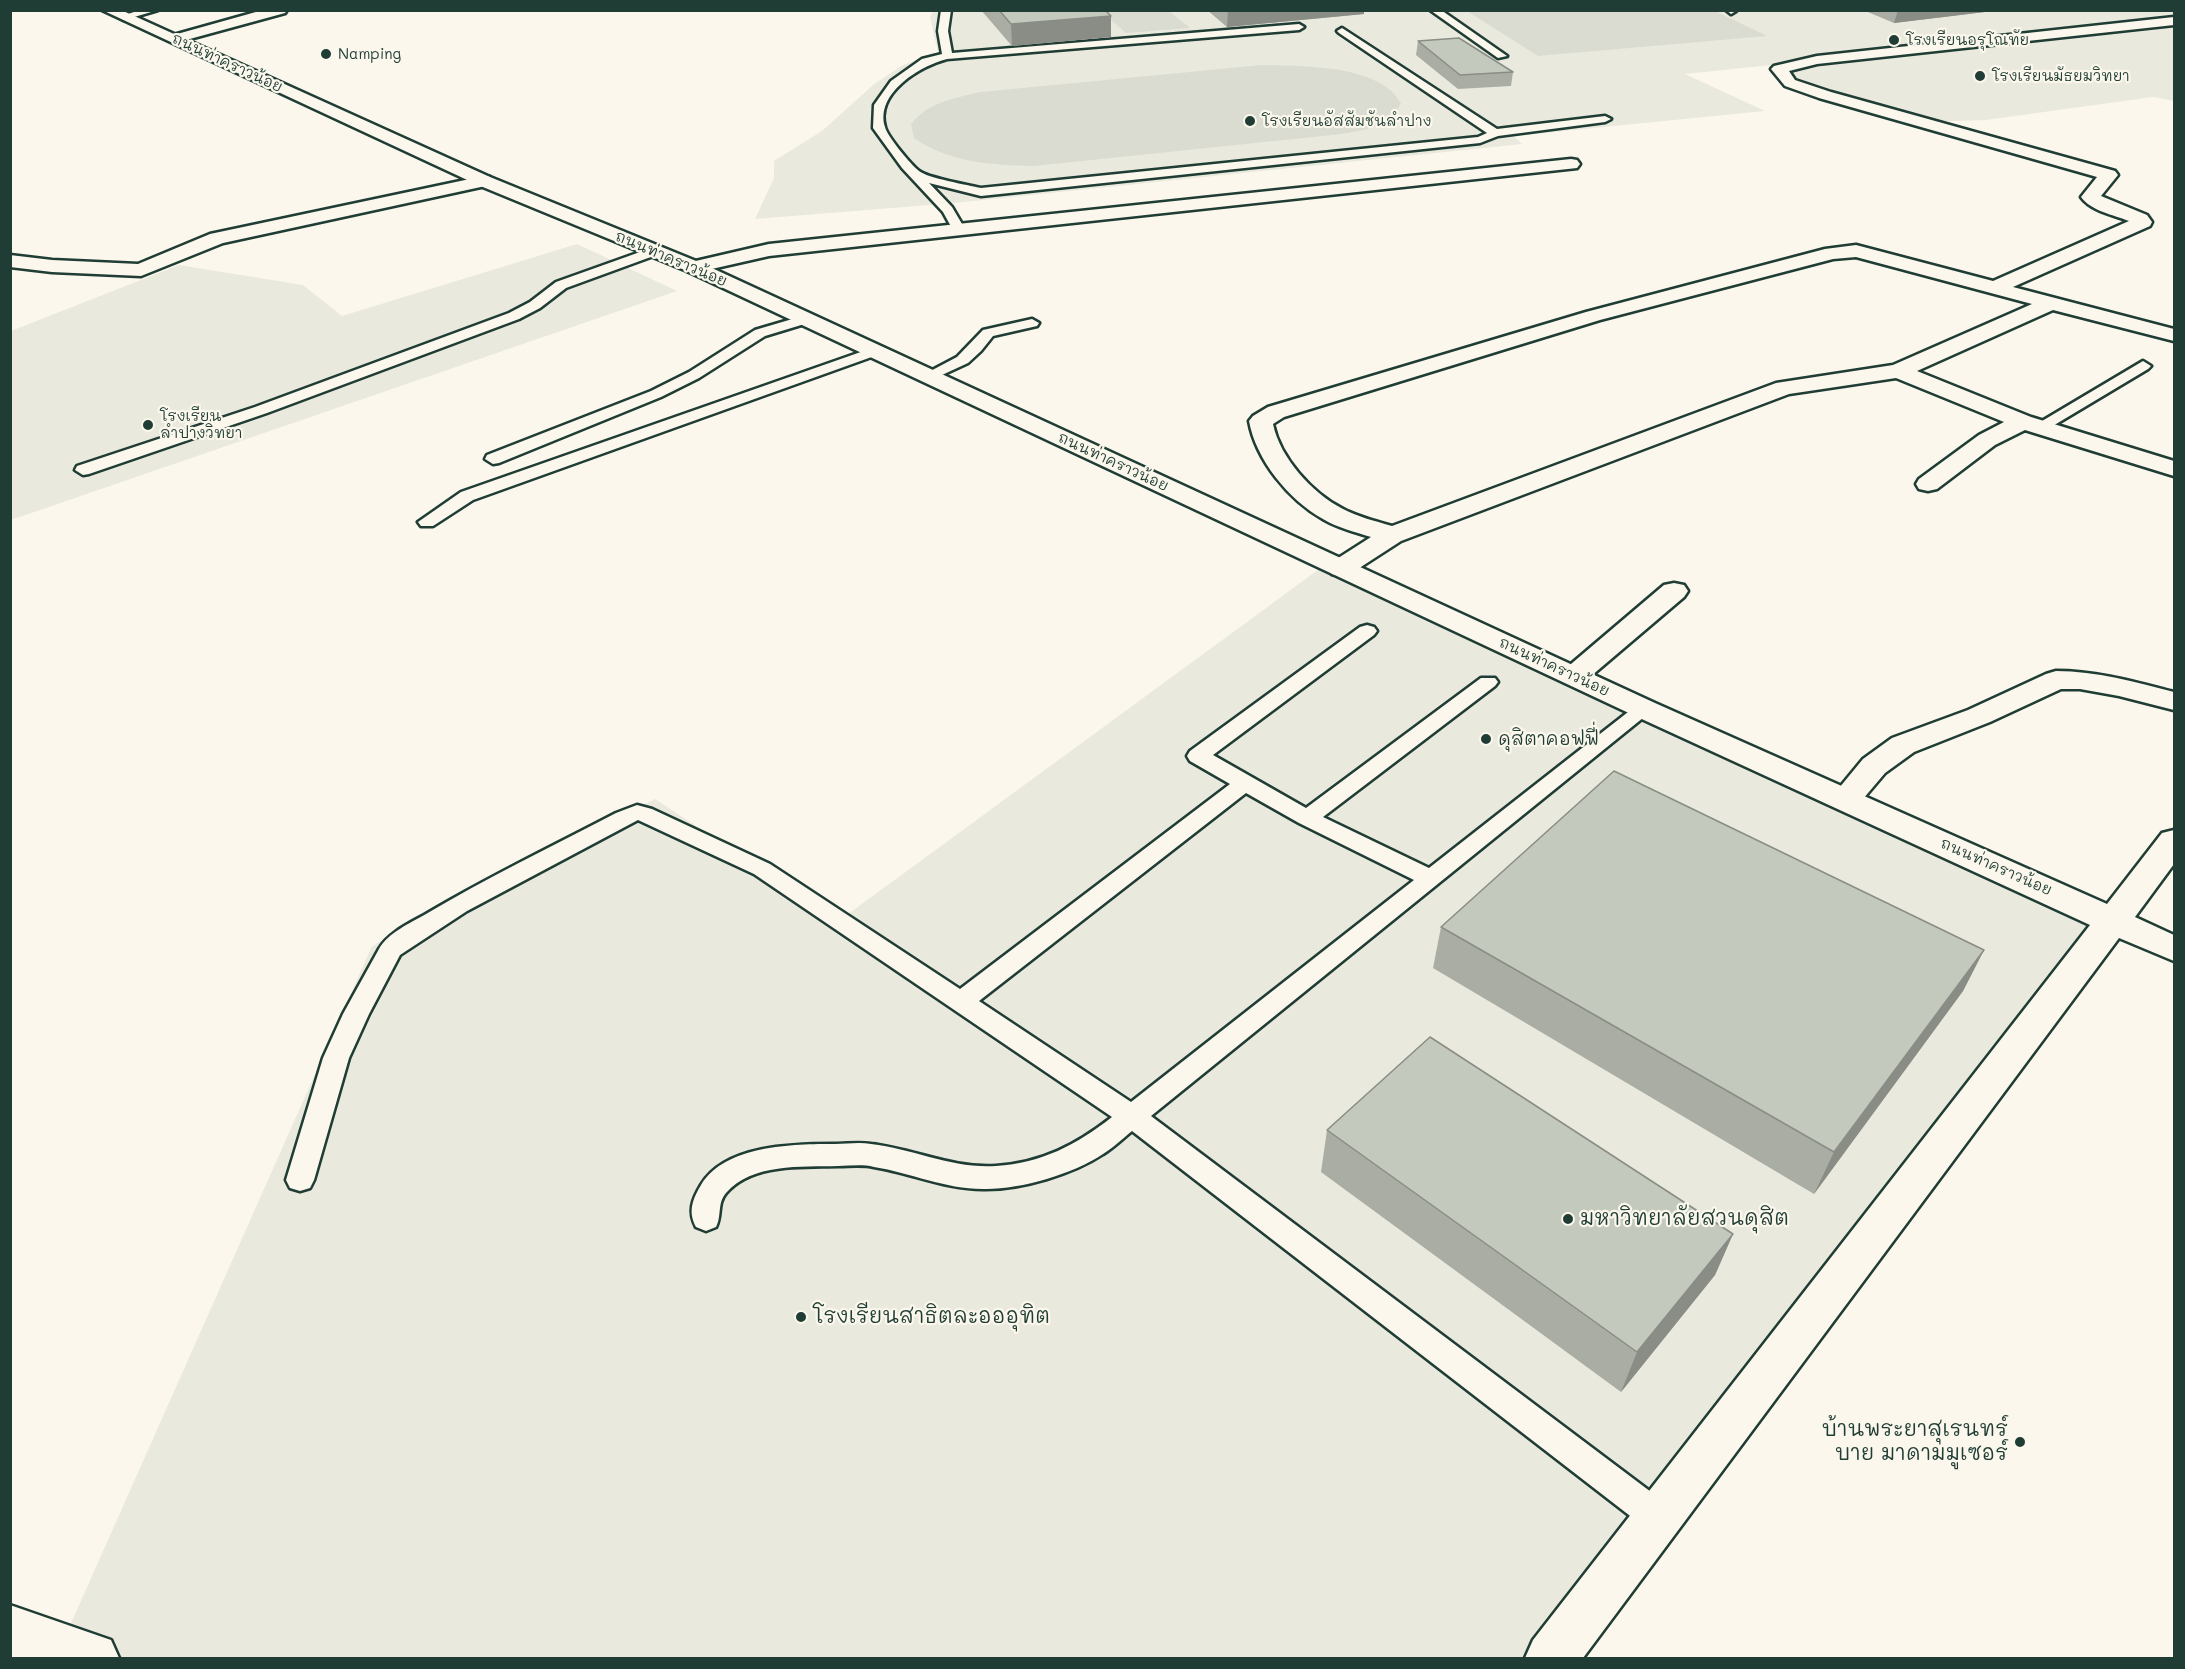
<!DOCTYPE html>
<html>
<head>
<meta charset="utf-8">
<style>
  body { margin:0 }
  #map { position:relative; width:2185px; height:1669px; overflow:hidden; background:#fbf7ec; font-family:Mali,sans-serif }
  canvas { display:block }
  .frame { position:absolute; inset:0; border:12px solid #1f3d34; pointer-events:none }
</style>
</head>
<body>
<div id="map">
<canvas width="2185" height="1669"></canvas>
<div class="frame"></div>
</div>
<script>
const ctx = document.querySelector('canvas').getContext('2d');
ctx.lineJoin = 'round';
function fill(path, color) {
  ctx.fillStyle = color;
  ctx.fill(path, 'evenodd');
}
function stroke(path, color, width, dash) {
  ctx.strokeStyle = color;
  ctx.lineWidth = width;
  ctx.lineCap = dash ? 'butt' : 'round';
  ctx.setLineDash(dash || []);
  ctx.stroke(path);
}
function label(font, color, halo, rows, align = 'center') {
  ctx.font = font + ' Mali,"Playpen Sans Thai",sans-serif';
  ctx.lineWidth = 4.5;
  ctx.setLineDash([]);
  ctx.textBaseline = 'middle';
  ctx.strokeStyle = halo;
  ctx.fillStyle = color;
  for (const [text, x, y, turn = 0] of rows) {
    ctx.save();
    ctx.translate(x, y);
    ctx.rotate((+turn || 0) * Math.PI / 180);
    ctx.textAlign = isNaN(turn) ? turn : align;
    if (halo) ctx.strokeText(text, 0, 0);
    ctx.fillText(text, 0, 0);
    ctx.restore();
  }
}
fill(new Path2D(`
  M933,11H2174V101L2153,97L1986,120L1920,122L1790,83L1779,69L1810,61L1685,74L1765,111L1513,136L1522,144L954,203L755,219L774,178V161L822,131L873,85L903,65L938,52L930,17Z
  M577,244L677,291L11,520V331L179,265L303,285L342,316Z
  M1322,567L2113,921L1552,1658H93L60,1648L372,946L655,799L840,920Z`), '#eae9de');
fill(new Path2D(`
  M1101,11H1169L1190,28L1126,33Z
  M1467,11H1715L1767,36L1538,56Z
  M1262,65C1300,66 1358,65 1389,89C1394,92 1397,99 1401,103C1388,128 1367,129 1342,134L1034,166C991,165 950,163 914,138L911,124C929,102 954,98 981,92Z`), '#dbdcd1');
const service = new Path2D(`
  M140,10H158L124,20L119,17Z
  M941,10H951L948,31L952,53L1299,24L1304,27L1299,30L947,59C920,66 875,93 885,127C887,136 911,165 919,171C927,178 968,185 981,188L1478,137L1487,133L1339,33L1337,31L1342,28L1497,129L1605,116L1611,119L1605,122L1498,136L1480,143L981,196L929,183L952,207L965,229L959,233L954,232L943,212L902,168L873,128L874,105L891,81L922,59L942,54L938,31Z
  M1430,10H1441L1507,56L1498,58Z
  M1726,10H1736V11L1731,14Z
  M654,247L659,248L661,251L659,254L566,288L540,308L519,319L267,413L89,474L83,475L75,470L77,466L255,407L509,313L530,302L556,282Z
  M806,315L811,316L813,319L811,322L765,336L699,378L661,397L499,463L493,464L485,459L487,455L651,391L689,372L755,330Z
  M1032,319L1039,323L1037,326L993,336L981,351L968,363L929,381L921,376L957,357L983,330Z
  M875,347L882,351L880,354L473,500L433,526H421L418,522L461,492Z
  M2143,361L2151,366L2148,369L2046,430H2034L2032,427Z
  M1367,625L1374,627L1377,631L1374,635L1213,755L1306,808L1481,678H1495L1498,682L1495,686L1323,817L1429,868L1637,705L1644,703L1651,705L1654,709L1151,1116L1671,1507L1676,1518L1671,1529L1659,1534L1647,1529L1132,1131C1122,1139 1113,1148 1103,1154C1073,1174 1022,1189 986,1189C947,1190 912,1173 874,1167C862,1164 850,1166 838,1166C801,1167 752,1163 726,1193C717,1203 722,1216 716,1227L706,1231L696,1227C688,1212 692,1200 701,1185C725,1145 793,1144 835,1144C847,1144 859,1142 871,1144C914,1149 953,1169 996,1166C1042,1163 1076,1145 1112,1117L754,874L638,820L467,911L400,955L369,1014L349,1058L314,1180L310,1188L300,1191L290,1188L286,1180L323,1058L343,1014L379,949C388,933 410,923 426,914C488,877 553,846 616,813L637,805L652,809L770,864L960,989L1230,784L1190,761L1187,756L1190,751L1360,627ZM1246,793L1299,823L1414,880L1131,1102L979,1001Z`);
const minor = new Path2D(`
  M263,10H287L285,13L175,43L168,39L170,36Z
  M2174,17V25L1817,64L1789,71L1795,80L1831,92L2115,171L2118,175L2101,196L2147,215L2152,222L2150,226L2013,287L2174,329V341L2053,310L1917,371L2031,417L2174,461V476L2025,430L1995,445L1937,489L1928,491L1919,489L1916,484L1919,479L1979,435L2004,422L1896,378L1789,394L1401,541L1350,574L1341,576L1332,574L1328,568L1332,562L1371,537C1355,532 1338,528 1323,519C1289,500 1256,460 1249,421L1253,416L1268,407L1586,312L1825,249L1856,245L1993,281L2129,221C2114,215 2091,211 2081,197L2097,177L1819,98L1785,86L1771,69L1774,66L1817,56ZM1856,257L2032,304L1893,365L1776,383L1392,526C1375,521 1358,517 1343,509C1312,493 1280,458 1273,424L1284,417L1600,320L1833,259Z
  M1571,159L1577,160L1580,164L1577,168L769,256L694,273L687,271L684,267L687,263L769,244Z
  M484,176L490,177L493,181L490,185L223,243L141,276L52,272L10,267V255L52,260L138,264L210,234Z
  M1674,583L1684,585L1688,591L1684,597L1584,682L1574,685L1564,682L1559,676L1564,670L1664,585Z
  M2056,671C2097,671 2135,682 2174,692V710L2119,696L2080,689H2061L1990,722L1914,752L1885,773L1857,806L1846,809L1835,806L1830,799L1863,759L1892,738L1968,710L2046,674Z
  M10,1605L111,1640L119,1658L10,1657Z`);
const tertiary = new Path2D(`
  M102,10H121L490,177L701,263L1655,703L2107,904L2162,833L2174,830V864L2135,917L2174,935V961L2119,938L1583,1658H1525L1533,1640L2090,925L1633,715L687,271L478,185Z`);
stroke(service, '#1f3d34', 5);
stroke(minor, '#1f3d34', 5);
stroke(tertiary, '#1f3d34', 5);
fill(service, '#fbf7ec');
fill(minor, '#fbf7ec');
fill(tertiary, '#fbf7ec');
fill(new Path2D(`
  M981,10H1105L1111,16V37L1012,46Z
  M1207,10H1364V14L1227,27Z
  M1863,10H1986L1985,12L1894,23Z
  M1418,41L1513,72L1511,86L1458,89L1416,55Z
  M1441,927L1984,950L1963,991L1814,1194L1433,968Z
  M1327,1130L1733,1234L1715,1275L1621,1392L1321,1172Z`), '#a9ada3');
fill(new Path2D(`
  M1228,10H1364V14L1227,27Z
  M1898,10H1986L1985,12L1894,23Z
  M1111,16V37L1012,46L1011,24Z
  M1984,950L1963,991L1814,1194L1834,1152Z
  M1733,1234L1715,1275L1621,1392L1637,1352Z`), '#898d85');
const building = new Path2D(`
  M999,10H1105L1111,16L1011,24Z
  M1459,38L1513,72L1460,75L1418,41Z
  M1614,771L1984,950L1834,1152L1441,927Z
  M1430,1037L1733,1234L1637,1352L1327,1130Z`);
fill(building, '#c4c9be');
stroke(building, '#898d85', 1.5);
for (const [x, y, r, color] of [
  [1894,40,6,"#1f3d34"],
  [326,54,6,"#1f3d34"],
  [1980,76,6,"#1f3d34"],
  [1250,121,6,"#1f3d34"],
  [148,425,6,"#1f3d34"],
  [1486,739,6,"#1f3d34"],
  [1568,1219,6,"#1f3d34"],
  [801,1317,6,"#1f3d34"],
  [2020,1442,6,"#1f3d34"]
]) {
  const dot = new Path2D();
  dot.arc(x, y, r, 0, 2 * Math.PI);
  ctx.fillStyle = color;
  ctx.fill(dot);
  stroke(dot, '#fbf7ec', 2);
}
label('15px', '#1f3d34', '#fbf7ec', [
  ["โรงเรียนอรุโณทัย",1906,40],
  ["Namping",338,54],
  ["โรงเรียนมัธยมวิทยา",1992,76],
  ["โรงเรียนอัสสัมชันลำปาง",1262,121],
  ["โรงเรียน",160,416],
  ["ลำปางวิทยา",160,433]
], 'left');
label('15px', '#1f3d34', '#fbf7ec', [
  ["ถนนท่าคราวน้อย",227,63,25],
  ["ถนนท่าคราวน้อย",671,259,23],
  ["ถนนท่าคราวน้อย",1113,462,25],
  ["ถนนท่าคราวน้อย",1554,667,25],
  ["ถนนท่าคราวน้อย",1996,867,24]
]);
label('18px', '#1f3d34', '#fbf7ec', [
  ["ดุสิตาคอฟฟี่",1498,739]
], 'left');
label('21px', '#1f3d34', '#fbf7ec', [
  ["มหาวิทยาลัยสวนดุสิต",1580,1219],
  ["โรงเรียนสาธิตละอออุทิต",813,1317],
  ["บ้านพระยาสุเรนทร์",2008,1430,"right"],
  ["บาย มาดามมูเซอร์",2008,1454,"right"]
], 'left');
</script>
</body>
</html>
